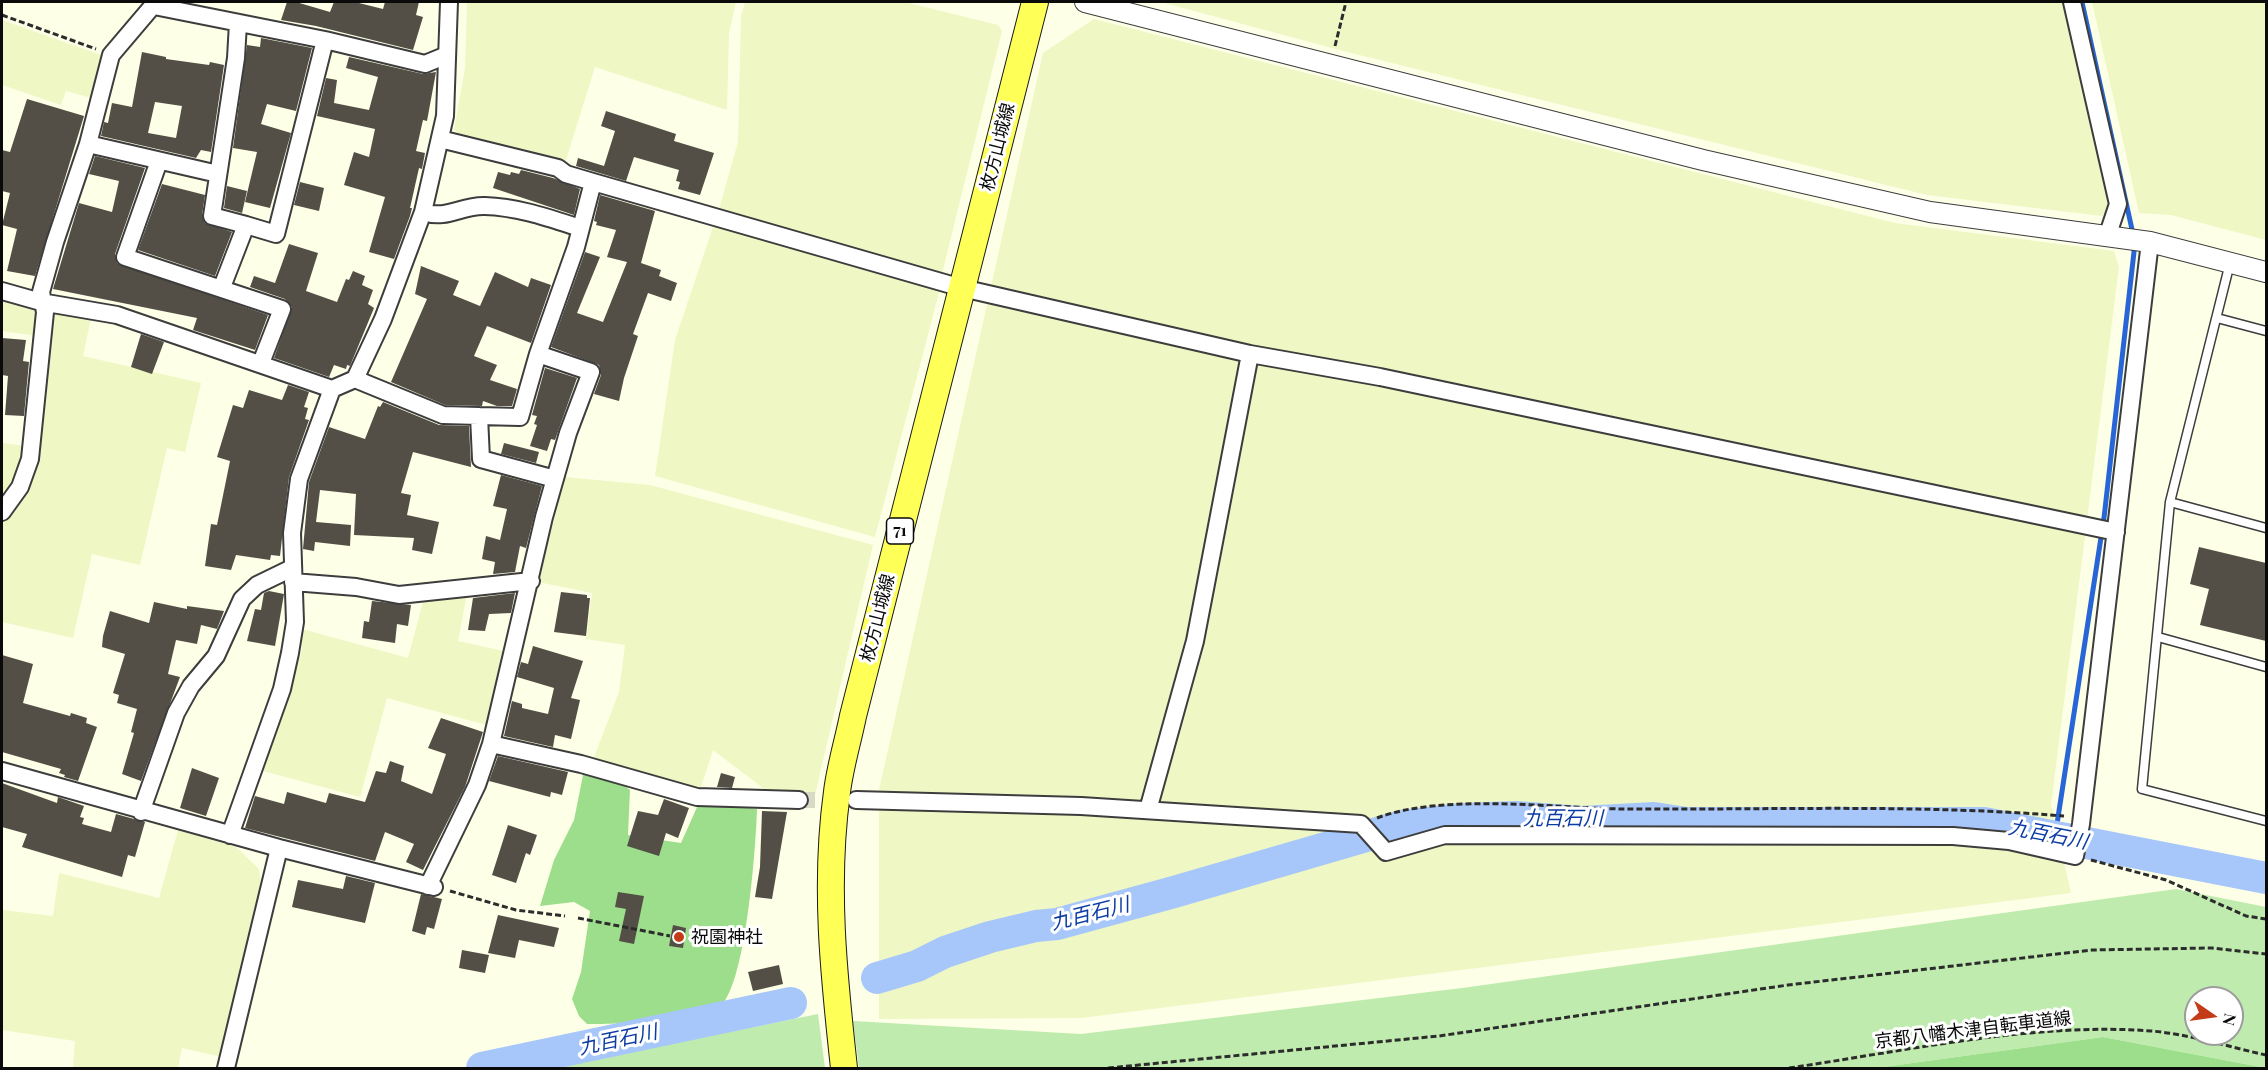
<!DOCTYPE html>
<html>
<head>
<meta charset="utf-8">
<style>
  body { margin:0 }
  #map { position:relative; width:2268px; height:1070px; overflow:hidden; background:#feffe7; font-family:"Playfair Display",serif }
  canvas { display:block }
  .frame { position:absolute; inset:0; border:3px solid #0a0a0a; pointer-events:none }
  .north { position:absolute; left:2184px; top:986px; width:60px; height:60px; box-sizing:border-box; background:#fff; border:2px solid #9d9d9d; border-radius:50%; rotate:103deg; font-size:16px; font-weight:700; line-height:24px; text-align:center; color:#0a0a0a }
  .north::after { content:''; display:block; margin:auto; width:21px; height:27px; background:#c43b18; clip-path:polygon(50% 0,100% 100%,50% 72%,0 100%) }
</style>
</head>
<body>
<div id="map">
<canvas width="2268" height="1070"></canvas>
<div class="frame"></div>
<div class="north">N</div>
</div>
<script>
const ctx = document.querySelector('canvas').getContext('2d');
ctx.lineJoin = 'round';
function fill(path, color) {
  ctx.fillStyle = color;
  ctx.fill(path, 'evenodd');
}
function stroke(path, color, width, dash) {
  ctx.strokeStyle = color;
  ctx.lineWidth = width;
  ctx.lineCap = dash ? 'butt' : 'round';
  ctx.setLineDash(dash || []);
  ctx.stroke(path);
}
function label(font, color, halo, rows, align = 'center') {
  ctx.font = font + ' "Playfair Display","Noto Sans JP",serif';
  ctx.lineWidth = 6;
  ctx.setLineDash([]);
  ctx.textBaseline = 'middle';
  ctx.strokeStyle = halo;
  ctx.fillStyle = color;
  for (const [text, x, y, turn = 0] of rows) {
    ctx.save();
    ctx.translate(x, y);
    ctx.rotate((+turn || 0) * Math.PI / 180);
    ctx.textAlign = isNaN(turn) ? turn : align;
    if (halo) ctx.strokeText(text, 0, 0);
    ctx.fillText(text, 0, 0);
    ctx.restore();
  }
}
fill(new Path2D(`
  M467,2H736L729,33L727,110L595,67L565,163L459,136L454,129L465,68Z
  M745,2H905L998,25L1002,31L942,274L719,209L738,142L741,17Z
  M1161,2H2069L2114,199L2102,216L1927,195L1339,50Z
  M2092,2H2266V240L2171,215L2139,213Z
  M1094,19L1895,223L2114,251L2119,267L2051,805L2071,893L1081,1018L879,1019V790L1043,53Z
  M2,20L104,56L92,98L66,91L61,105L2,85Z
  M715,221L941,285L875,537L655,476L675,340Z
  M2,300L40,311L37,336L2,331Z
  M52,311L91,318L83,356L201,383L185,452L167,448L140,565L92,554L73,638L2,622V525L31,477Z
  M2,443L25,446L24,459L2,504Z
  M565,477L650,485L873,545L815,795L776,798L713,750L699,793L591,765L619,692L625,645L586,639L592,593L538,582Z
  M467,594L458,641L508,652L490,726L387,698L360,797L263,771L302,650V629L408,658L424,598Z
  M178,830L236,847L259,869L261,884L222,1057L182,1048L178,1068H73L75,1041L2,1030V910L53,916L59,873L159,898Z`), '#eff7c5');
fill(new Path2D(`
  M2176,889L2266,907V1068L2103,1037L1876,1068H859L853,1021L1081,1034L1462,988ZM2196,998H2232V1034H2196Z
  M818,1014L825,1068H550Z`), '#bfecae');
fill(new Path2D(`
  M584,770L617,780L630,790L628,835L681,843L698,805L704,802L757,809C756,844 746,991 718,1008C700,1019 611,1025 587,1024L579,1016L572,999L581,972L590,911L574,902L540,906L554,860L574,820Z
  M2103,1037L2266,1068H1876Z`), '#9dde8c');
stroke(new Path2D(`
  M2082,2L2133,234
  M2055,837L2104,518L2135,243`), '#2866d8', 5);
stroke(new Path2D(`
  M877,978L917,966L945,952L990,937L1036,926L1057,924L1174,892L1401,826L1462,819L1516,817L1581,822L1654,818L1686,823H1984L2266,878
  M482,1068L791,1003`), '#a7c7fb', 32);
fill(new Path2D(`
  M287,2H296L330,12L334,2H355L383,9L385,2H419L416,15L423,17L413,50L316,26L281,20Z
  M261,38L312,48L296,111L267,104L261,124L291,133L270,208L245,202L257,152L233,148L247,45L260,47Z
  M142,52L166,57V59L209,65L210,62L224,65L211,152L201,150L196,158L101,136L104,122L108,123L112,103L132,107ZM155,102L182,106L176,138L148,133Z
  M349,57L423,74L436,72L427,121L423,120L416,151L425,153L422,169L419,168L410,208H412L410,216L394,259L369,252L385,197L344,185L354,152L369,157L375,129L317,116L326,78L337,80L334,103L369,110L378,77L346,68Z
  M27,99L84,116L35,276L7,271L17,229L2,225L10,193L2,191V150L10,152Z
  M606,111L676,134L674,141L714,153L700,195L678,189L680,182L676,181L679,170L634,157L626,181L576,166L578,158L604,166L615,131L601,126Z
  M95,156L145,168L115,254L117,263L268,315L255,350L193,330L197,318L53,289L79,203L112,212L119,181L89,174Z
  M521,170L553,178L580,189L574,215L493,188L498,172L510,175L511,172L519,174Z
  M300,182L324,188L319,211L294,205Z
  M162,184L205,195L202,215L205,223L232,232L215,276L138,250Z
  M227,186L247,191L242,213L224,208Z
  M600,195L655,211L641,263L661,270L659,276L677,283L671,301L648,293L633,334L638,336L624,378L619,401L594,394L601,375L599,365L551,347L585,252L600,257L577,313L603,322L627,262L607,257L616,230L596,225L597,222L594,221Z
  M289,244L318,253L306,291L337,302L346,279L349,280L353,271L365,276L362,285L373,290L368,304L374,308L350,366L347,365L346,369L334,365L329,377L274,358L292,307L285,299L250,287L254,276L275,283Z
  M421,266L459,281L453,295L480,306L495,272L528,287L531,278L551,285L531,343L487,326L474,356L497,365L490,380L517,389L512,406H497L483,401L482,406L445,405L391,382L427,299L415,294Z
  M141,334L164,342L152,374L131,367Z
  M2,338L26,340L23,361L29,362L24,416L5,415L8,376L2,375Z
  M545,368L577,378L555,440L551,439L547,451L530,446L537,425L534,424L537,416L532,415Z
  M288,385L309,392L304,407L308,408L305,419L309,420L289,477L280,556L271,555L270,560L236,555L231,570L205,566L211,524L217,525L230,461L217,457L233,405L243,408L249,390L282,400Z
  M383,402L439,425L469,426L471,467L413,452L401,493L411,495L407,515L439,522L432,554L412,550L414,538L354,535L356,494L320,490L316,522L351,525L350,546L315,542L314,551L303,549L309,482L329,427L365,439L378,406L380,407Z
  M504,443L539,452L536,463L501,454Z
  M501,475L542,486L526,548L520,546L515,572L493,574L495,562L482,559L486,536L500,540L507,509L493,506Z
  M2199,547L2266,563V641L2200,625L2209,589L2190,584Z
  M269,591L284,594L275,646L247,641L255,609L261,610L264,593Z
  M561,592L587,595V598H590L586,636L554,632Z
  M515,593L511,613L489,614L485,631L468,630L473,598Z
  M372,601L411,605L408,626L397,624L395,643L362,638L364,621L369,622Z
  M154,602L187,609V606L224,611L217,629L201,625L197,644L176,640L168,674L180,677L141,781L122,774L134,733L131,732L137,709L117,703L119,695L113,693L125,654L102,647L103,636L110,611L149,623Z
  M533,646L583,661L571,698L580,700L571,739L555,735L553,747L504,736L512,701L522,704V708L548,714L554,688L517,677L521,662L528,664Z
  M2,655L33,664L23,703L70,716L71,713L87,718L86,723L97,727L78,781L64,777L65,775L59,773L61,769L2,752Z
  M441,718L483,732L465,787L423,870L406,862L414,844L385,832L375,861L245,828L255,796L284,804L287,792L326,803L329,793L365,802L376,771L386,773L390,761L404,766L401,781L432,794L446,754L428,748Z
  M498,756L568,772L562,795L551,792L550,797L489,781Z
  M192,768L219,778L206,816L180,808Z
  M721,773L735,777L732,788L717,787Z
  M2,783L57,803L58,797L84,806L80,817L84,818L82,824L111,832L116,814L145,822L135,857L128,855L122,877L22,847L27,834L2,827Z
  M664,799L689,808L678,838L666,833L659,856L627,846L638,811L658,815Z
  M762,811L787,812L772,899L755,897L760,867Z
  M508,825L537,835L530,855L526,853L516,883L492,875Z
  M346,876L375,883L365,923L292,907L298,880L343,889Z
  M618,892L644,896L634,944L619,941L626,909L615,907Z
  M421,894L442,899L434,929L427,927L425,935L412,931Z
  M498,915L559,928L554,947L519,940L515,958L488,953Z
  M673,925L686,928L683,948L669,946Z
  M462,950L489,955L485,973L459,968Z
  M779,965L783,984L753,991L748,972Z`), '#544f46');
stroke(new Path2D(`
  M799,800H846`), '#d9dac6', 16, [16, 8]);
const service = new Path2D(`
  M2230,263L2170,502L2142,789L2266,821
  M2217,318L2266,331
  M2170,502L2266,528
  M2158,637L2266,667`);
const minor = new Path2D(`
  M2072,2L2118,204L2107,237
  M154,6L325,40L425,64L447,55
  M238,23L236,58L212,216L246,225
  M440,139L558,168L566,174L593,182L962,288L1250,354L1380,377L2116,532
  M88,144L218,174
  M159,161L125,257L282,309L261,363
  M423,212C448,220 461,205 485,206C518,207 549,218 580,228
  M222,287L246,225L276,234L325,40
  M2,291L41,302L117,315L332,389L355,379L383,319L423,212L445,116L449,2
  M355,379L443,415L479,416L481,459L555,479
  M479,416L520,417L538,354L576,247L593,182
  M2,512L20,487L30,459L45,312L41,292L55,242L88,144L111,55L156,2
  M293,582L356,587L399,595L531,581
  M491,744L581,764L697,797L799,800
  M2,771L279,848L434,887
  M856,800L1081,806L1361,824L1386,852L1445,835L1953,836L2009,841L2075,856L2081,824L2150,242
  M1148,810L1195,641L1250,354
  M141,812L176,713L191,686L216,656L242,599L257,585L292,568
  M230,835L282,689L290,653L295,622L292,533L299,479L332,389
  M428,886L477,785L491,744L544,517L568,433L591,372L538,354
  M226,1068L279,848`);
const tertiary = new Path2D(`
  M1085,2L1703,160L1930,212L2150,242L2266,272`);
const primary = new Path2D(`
  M844,1068C834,977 824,885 837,792C840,767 848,741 853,716L1035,2`);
stroke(service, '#3d3d3d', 11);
stroke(minor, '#3d3d3d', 20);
stroke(tertiary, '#3d3d3d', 22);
stroke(primary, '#1b1b1b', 28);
stroke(new Path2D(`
  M2,15L96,49
  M1335,46L1346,2
  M1377,818C1443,793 1552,808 1624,809C1770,810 1918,804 2064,816
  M2091,860L2166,880L2246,916L2266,919
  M450,891L516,910L565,916
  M578,918L670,936
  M1108,1068L1439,1036L1788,985L2092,950L2212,948L2266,954
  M1789,1068C1906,1051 2034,1022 2151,1031C2189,1034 2229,1047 2266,1055`), '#2c2c2c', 3, [6, 3]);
stroke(service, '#fff', 8);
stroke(minor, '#fff', 16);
stroke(tertiary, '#fff', 20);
stroke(primary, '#feff57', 26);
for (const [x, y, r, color] of [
  [679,937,6,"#c43b18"]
]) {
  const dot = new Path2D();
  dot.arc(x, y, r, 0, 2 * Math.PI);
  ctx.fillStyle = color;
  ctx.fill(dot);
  stroke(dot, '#fff', 2);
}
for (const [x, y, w] of [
  [900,531,27]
]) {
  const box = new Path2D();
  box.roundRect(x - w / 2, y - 13, w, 26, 4.5);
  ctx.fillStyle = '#fff';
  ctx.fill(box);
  stroke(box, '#0a0a0a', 1.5);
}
label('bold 16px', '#0a0a0a', null, [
  ["71",900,531]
]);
label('18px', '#0a0a0a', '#fff', [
  ["枚方山城線",998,147,-76],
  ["枚方山城線",878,618,-76],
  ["京都八幡木津自転車道線",1973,1030,-7]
]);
label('18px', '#0a0a0a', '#fff', [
  ["祝園神社",691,937]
], 'left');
label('italic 20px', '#0b3ba4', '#fff', [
  ["九百石川",1563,819],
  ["九百石川",2048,835,11],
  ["九百石川",1090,914,-14],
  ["九百石川",618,1040,-12]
]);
</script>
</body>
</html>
